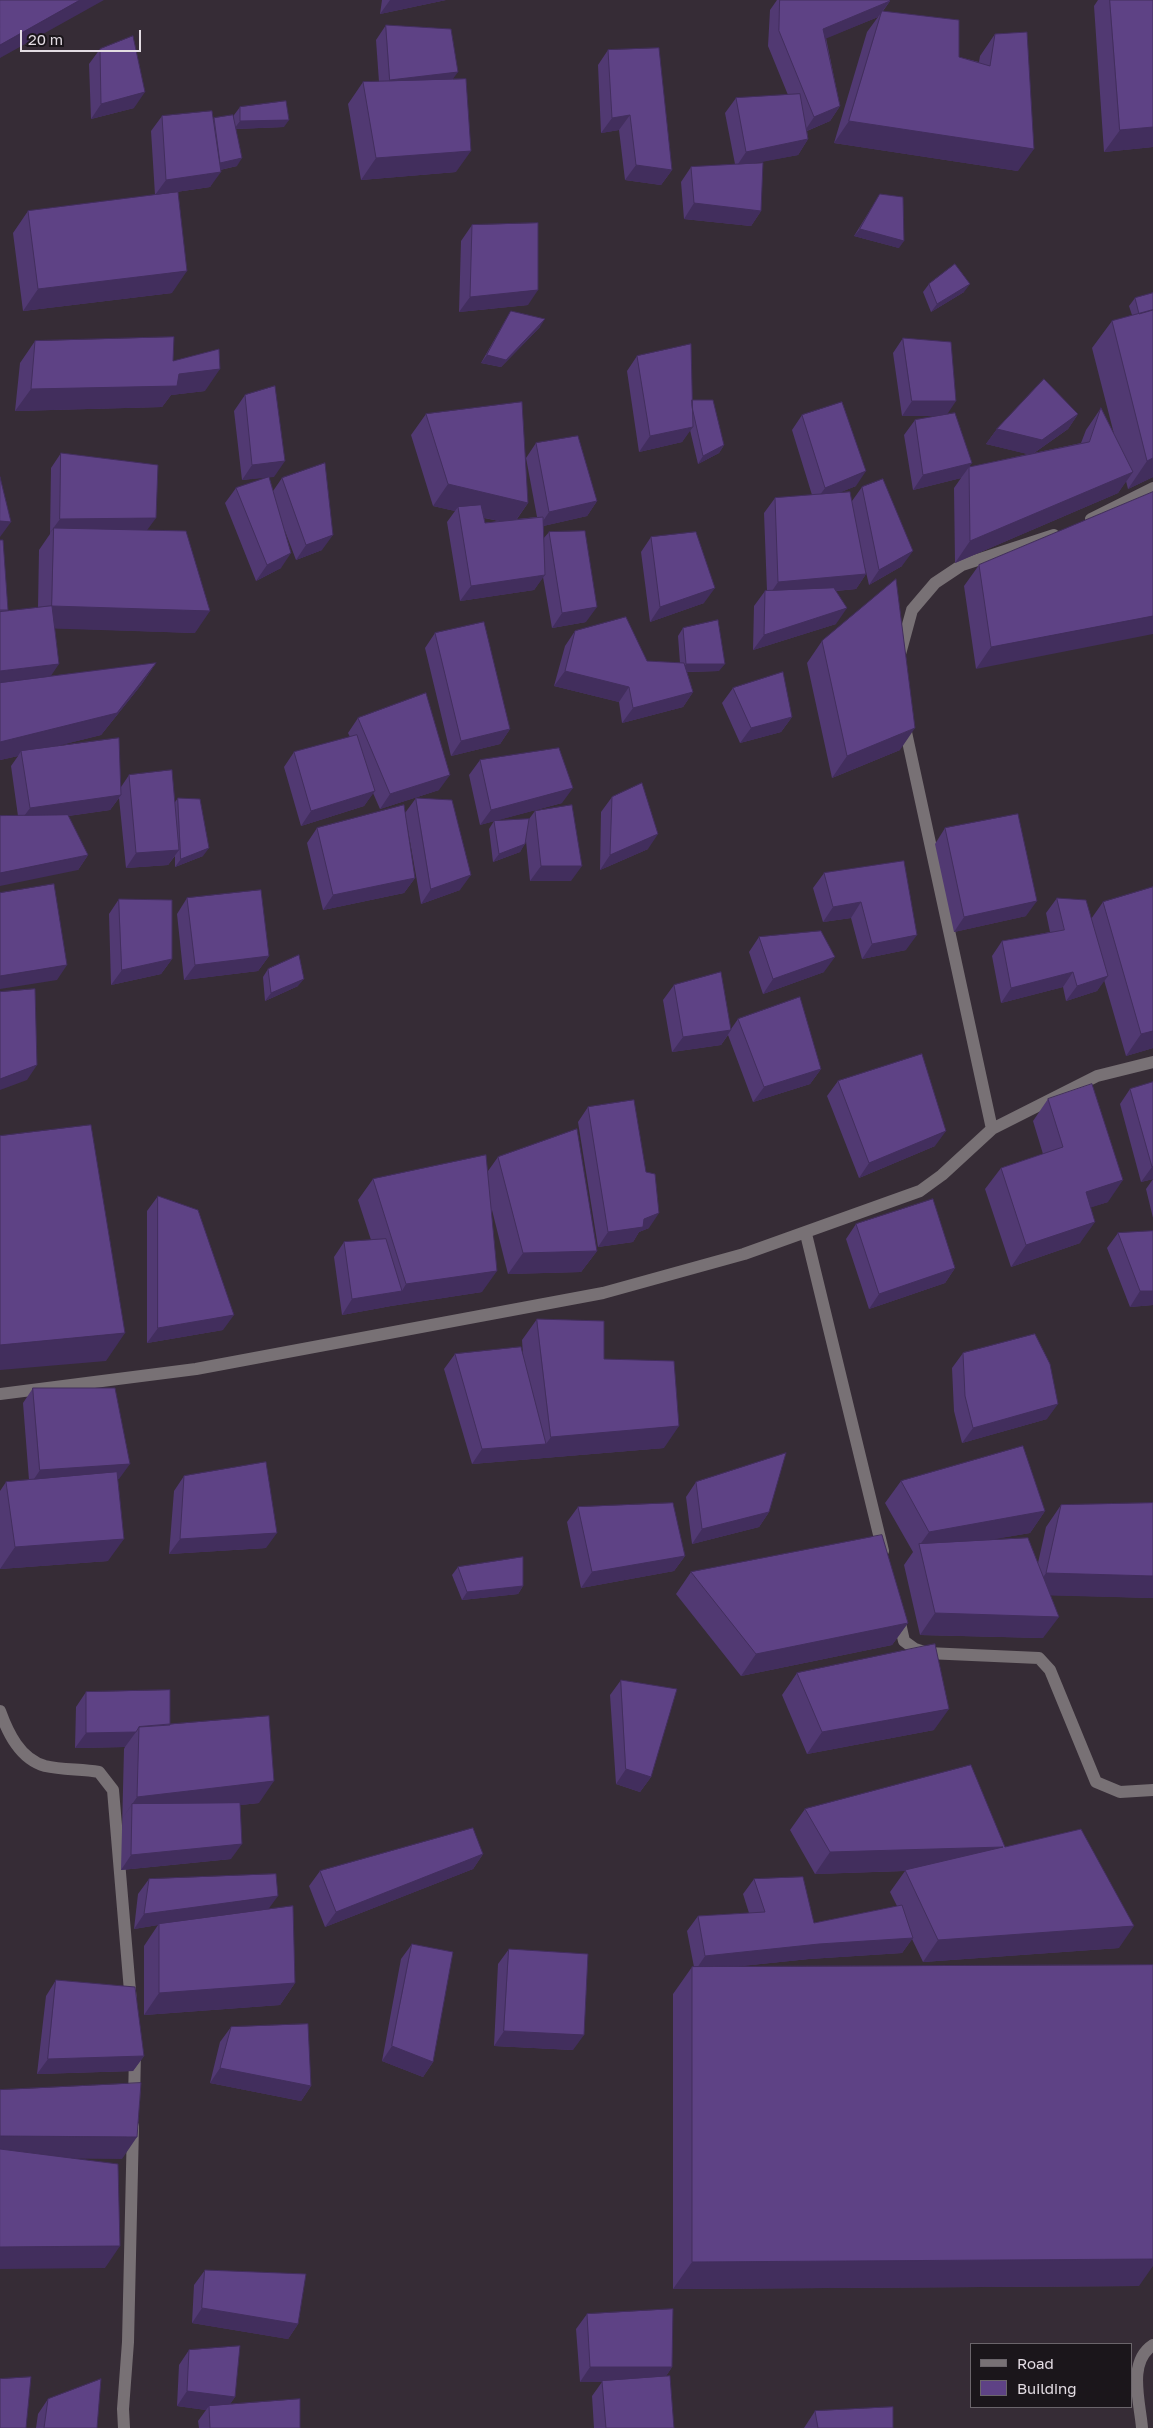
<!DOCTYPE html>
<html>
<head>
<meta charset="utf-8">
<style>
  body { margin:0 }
  #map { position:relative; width:1153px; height:2428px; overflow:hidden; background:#362c36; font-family:"Golos Text",sans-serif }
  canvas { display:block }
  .legend { position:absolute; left:970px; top:2343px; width:162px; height:65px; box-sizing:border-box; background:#1b161b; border:1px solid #6b656b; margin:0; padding:6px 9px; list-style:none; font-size:15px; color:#e3dce3 }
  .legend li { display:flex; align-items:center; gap:10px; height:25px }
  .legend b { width:25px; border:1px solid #6b656b }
  .scale { position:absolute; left:20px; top:30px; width:121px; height:22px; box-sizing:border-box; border:2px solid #e3dce3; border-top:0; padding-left:6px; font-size:15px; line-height:18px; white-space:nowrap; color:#e3dce3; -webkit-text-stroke:4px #1b161b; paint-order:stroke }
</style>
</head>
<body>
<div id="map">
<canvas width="1153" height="2428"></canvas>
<ul class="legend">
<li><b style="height:6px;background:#787175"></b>Road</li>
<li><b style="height:14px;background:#5e4285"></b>Building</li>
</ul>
<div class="scale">20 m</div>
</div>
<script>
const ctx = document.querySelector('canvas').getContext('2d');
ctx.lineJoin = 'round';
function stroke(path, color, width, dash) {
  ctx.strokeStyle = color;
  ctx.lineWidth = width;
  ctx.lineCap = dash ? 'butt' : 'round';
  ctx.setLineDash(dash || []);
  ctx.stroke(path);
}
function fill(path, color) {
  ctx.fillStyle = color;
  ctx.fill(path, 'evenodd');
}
stroke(new Path2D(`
  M1091,519L1153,488
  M900,654L912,610L935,583L962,565L1054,535
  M904,723L992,1129
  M806,1234L883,1551
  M0,1394L196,1369L603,1293L744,1254L920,1191L942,1175L992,1129L1097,1076L1153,1062
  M898,1614L904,1641L915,1649L927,1653L1039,1658L1050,1670L1096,1782L1120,1792L1153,1790
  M0,1711C8,1733 20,1759 45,1766C62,1770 81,1769 99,1772L113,1790L131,2003
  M134,2101L135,2053
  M124,2428L123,2409L128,2342L133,2126
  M1142,2428C1140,2402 1127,2362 1153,2345`), '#787175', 12);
fill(new Path2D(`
  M382,0H446L380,14Z
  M777,0H889L890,1L883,11L959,57L979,62L980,56L995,34L1018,171L834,143L867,32L878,17L826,38L840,106L830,121L807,131L808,139L798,155L753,163L761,211L751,226L684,219L681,182L691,167L735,164L725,113L736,98L788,95L768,46L770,10Z
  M1098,0H1153V147L1104,152L1094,6Z
  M386,25L453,79L456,172L361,180L348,104L363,82H379L376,40Z
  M100,49L134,108L91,119L89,64Z
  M608,50L672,170L661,185L625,180L619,130L601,133L598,65Z
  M240,107L284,127L236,129L237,166L220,170L210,187L156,195L172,293L23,311L13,233L28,211L155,195L151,131L162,116L213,119L234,122V115Z
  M880,194L899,248L854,236Z
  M472,225L528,305L459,312L461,241Z
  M929,284L964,292L931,312L923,292Z
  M1153,293V477L1128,489L1126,481L1118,493L955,563L954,488L961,478L913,490L904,435L915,420L937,416H902L893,353L903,338L947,414L970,467L1028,454L986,444L997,429L1078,414L1068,429L1034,453L1081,443L1086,430L1101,408L1114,434L1092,348L1112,321L1132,315L1129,306L1135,298Z
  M511,311L540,327L501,367L481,363L506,319Z
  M35,341L173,361L205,391L171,395L162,407L15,411L20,363Z
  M637,356L692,400L724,445L719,453L698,464L690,430L682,442L639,452L627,371Z
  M245,395L274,477H269L273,491L282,478L322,550L296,560L285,531L281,568L256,581L225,503L236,488L268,477L242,480L234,411Z
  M426,414L528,503L517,519L537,517L526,458L536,443L597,501L587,516L543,526V539L549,532L586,622L552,628L543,577L534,590L460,601L447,522L455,511L433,506L411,435ZM484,518L499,521L485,523Z
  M802,415L856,486L838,493L852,501L862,487L902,566L869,585L862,555L866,574L856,589L836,591V624L753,650L754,606L765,591H767L764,513L775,498L812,495L792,430Z
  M61,453L147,530L195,633L55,628L50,676L156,663L141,685L101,735L56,746L121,787L129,775L175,802L178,798L203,856L175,867V856L168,865L126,868L119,798L110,810L68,816L88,855L78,870L18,816L11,766L18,756L0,760V540L8,610V611L38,608L39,550L50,534L51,468Z
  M1153,492L976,669L964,586L979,565Z
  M651,537L704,603L650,622L641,552Z
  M683,628L719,671L687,672L693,692L683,707L622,723L619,702L554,686L565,646L575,631L647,661L680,663L678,636Z
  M435,633L510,729L500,744L451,756L425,648Z
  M822,641L900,750L832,778L807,663Z
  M733,688L792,717L781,732L740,743L722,703Z
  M358,718L439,790L380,809L373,793L364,806L301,826L284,767L294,752L350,737L348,733Z
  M480,760L562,803L494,821L529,819L535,811L571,881H530L526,841L520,852L493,862L489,829L494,821L480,825L469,775Z
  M612,797L648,849L600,870L601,812Z
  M416,798L460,890L421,904L405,813Z
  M317,828L415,878L404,893L323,910L307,843Z
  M945,828L1026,916L954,932L935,844Z
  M904,861L906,950L862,959L851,918L823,922L813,888L824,873Z
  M187,898L269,956L258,971L184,980L177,914Z
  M1057,898L1091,919L1103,902L1153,1048L1126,1056L1104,980L1097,991L1066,1001L1063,987L1001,1003L992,956L1002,941L1050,932L1046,913Z
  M119,899L172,959L161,974L111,985L109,914Z
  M759,937L824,972L763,994L749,952Z
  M268,969L298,986L265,1001L263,977Z
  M674,985L731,1029L738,1019L821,1069L810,1084L753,1102L728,1035L721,1045L672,1052L663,1000Z
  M838,1081L935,1146L859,1178L827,1096Z
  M1153,1082V1218L1146,1189L1153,1179L1141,1182L1120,1104L1130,1089Z
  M1048,1099L1108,1202L1091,1207L1080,1243L1011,1267L985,1189L1001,1168L1043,1154L1033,1121Z
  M588,1107L649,1228L639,1232L633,1242L598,1247L578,1122Z
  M498,1157L597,1251L581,1272L508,1274L492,1210L482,1292L391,1306L342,1315L334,1257L344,1242L371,1240L358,1200L373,1179L488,1171Z
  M158,1196L223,1330L147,1343V1211Z
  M856,1224L955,1268L945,1283L869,1309L846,1239Z
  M1153,1231V1305L1130,1307L1107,1248L1118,1233Z
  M537,1319L604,1359L664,1448L472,1464L444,1369L455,1354L523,1355L522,1340Z
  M963,1353L1047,1419L962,1443L954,1411L952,1368Z
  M33,1388L119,1479H117L108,1561L0,1569V1491L6,1482L29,1480L23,1403Z
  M184,1476L266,1548L169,1554L174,1491Z
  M901,1481L1045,1511L1030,1533L987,1540L1038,1563L1046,1527L1061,1505L1153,1503V1598L1050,1595L1043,1638L920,1635L904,1565L913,1552L885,1503Z
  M696,1482L769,1512L759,1527L692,1544L686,1497Z
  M578,1507L685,1556L674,1571L581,1588L567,1522Z
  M458,1567L523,1586L518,1594L462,1600L452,1575Z
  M691,1572L908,1623L892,1645L741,1676L676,1594Z
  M797,1673L934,1730L807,1754L782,1695Z
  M621,1680L651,1777L640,1792L616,1784L610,1695Z
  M86,1692L170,1725L259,1803L240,1805L231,1859L121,1870L124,1749L125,1747L75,1748L76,1707Z
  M805,1809L1005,1847L1119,1948L923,1962L912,1939L902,1953L809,1959L731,1967L1139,2286L673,2289V1994L692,1967H694L687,1931L698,1916L749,1913L743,1894L754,1879L814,1923L897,1906L890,1892L905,1871L815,1874L790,1830Z
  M483,1854L473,1869L325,1927L309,1886L320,1871Z
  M149,1879L268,1910L295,1983L280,2005L144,2015V1946L158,1925L134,1929L138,1894Z
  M412,1944L433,2062L423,2077L382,2061L401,1959Z
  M509,1949L573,2050L494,2046L498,1964Z
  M56,1980L144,2056L133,2071L37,2074L46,1996Z
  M231,2027L311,2086L301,2101L210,2083L220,2042Z
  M205,2270L298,2324L288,2339L192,2323L194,2285Z
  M587,2314L672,2367L666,2376L674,2428H594L592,2396L602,2382H580L576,2329Z
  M189,2350L235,2397L230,2404L300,2428H199L198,2421L206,2410L177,2406L179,2365Z
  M48,2399L97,2428H36L38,2414Z
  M815,2411L893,2428H804Z`), '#513972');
fill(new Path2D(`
  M80,0H104L0,58V45Z
  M390,0H446L380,14Z
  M890,1L878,17L813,44L823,29Z
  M458,72L447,87L380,95L390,80Z
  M145,92L134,108L91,119L101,104Z
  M840,106L830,121L804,132L814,117Z
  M630,115L619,130L601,133L612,118Z
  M289,120L284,127L234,129L240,121Z
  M849,121L1034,149L1018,171L834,143Z
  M1153,127V147L1104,152L1120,130Z
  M808,139L798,155L736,167L746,152Z
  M471,151L456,172L361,180L376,158Z
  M242,158L237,166L215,171L220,163Z
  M636,165L672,170L661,185L625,180Z
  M221,172L210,187L155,195L166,180Z
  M694,203L761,211L751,226L684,219Z
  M860,229L904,241L899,248L854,236Z
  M187,271L172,293L23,311L38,289Z
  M970,284L964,292L931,312L937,304Z
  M538,290L528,305L459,312L470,297Z
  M545,319L540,327L501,367L481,363L487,355Z
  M220,369L205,391L171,395L162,407L15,411L31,389Z
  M912,401H956L946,416H902Z
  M1078,414L1068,429L1031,455L986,444L997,429Z
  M693,427L682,442L639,452L650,436Z
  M724,445L719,453L698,464L703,456Z
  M1153,458V477L1128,489L1147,461Z
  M285,461L274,477L242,480L252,465Z
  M972,463L961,478L913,490L923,475Z
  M866,471L856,486L814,503L825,488Z
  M1133,472L1118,493L955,563L970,541Z
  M448,484L528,503L513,524L458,512V507L455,511L433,506Z
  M597,501L587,516L539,527L549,512Z
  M156,518L145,533L54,528L49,534L60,519Z
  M0,521L11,522L0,537Z
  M333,535L322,550L296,560L306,545Z
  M913,551L902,566L869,585L879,570Z
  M291,553L281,568L256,581L267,565Z
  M866,574L856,589L768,597L778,582Z
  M545,575L534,590L460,601L471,586Z
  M715,588L704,603L650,622L660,607Z
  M52,606L210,611L195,633L37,628Z
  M597,607L586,622L552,628L562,613Z
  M847,608L836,624L753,650L764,635Z
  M1153,616V634L976,669L991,647Z
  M156,663L141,685L101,735L22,755L21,751L18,756L0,760V742Z
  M59,664L44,686L0,691V671Z
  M686,664H725L719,671L680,672Z
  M565,671L629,687L619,702L554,686Z
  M693,692L683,707L622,723L633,708Z
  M792,717L781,732L740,743L751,728Z
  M915,728L900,750L832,778L847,756Z
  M510,729L500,744L451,756L461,741Z
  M450,775L439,790L380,809L390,794Z
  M573,788L562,803L480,825L491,810Z
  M375,791L364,806L301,826L311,811Z
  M121,795L110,810L19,823L30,808Z
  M658,834L648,849L600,870L610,855Z
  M525,844L520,852L493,862L499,854Z
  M209,848L203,856L175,867L181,859Z
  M179,850L168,865L126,868L136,853Z
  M88,855L78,870L0,886V873Z
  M541,866H582L571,881H530Z
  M471,875L460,890L421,904L431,889Z
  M415,878L404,893L323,910L333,895Z
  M1037,901L1026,916L954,932L964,917Z
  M861,902L851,918L823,922L833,907Z
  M917,935L906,950L862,959L872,944Z
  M269,956L258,971L184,980L195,965Z
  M835,957L824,972L763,994L773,979Z
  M172,959L161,974L111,985L122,970Z
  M67,965L57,980L0,989V976Z
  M1073,972L1063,987L1001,1003L1011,988Z
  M1108,976L1097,991L1066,1001L1077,986Z
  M304,979L298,986L265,1001L271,993Z
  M731,1030L721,1045L672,1052L683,1037Z
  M1153,1031V1048L1126,1056L1141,1034Z
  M37,1065L27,1080L0,1090V1079Z
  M821,1069L810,1084L753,1102L764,1087Z
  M946,1131L935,1146L859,1178L869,1163Z
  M1153,1166V1179L1141,1182L1152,1167Z
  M1123,1180L1108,1202L1071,1214L1086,1192Z
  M659,1213L649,1228L639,1232L633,1242L598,1247L608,1232Z
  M1095,1222L1080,1243L1011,1267L1026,1245Z
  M597,1251L581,1272L508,1274L523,1253Z
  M955,1268L945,1283L869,1309L879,1294Z
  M497,1271L482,1292L391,1306L342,1315L352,1299L402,1291L406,1284Z
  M1140,1291H1153V1305L1130,1307Z
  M234,1315L223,1330L147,1343L158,1328Z
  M125,1333L106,1361L0,1370V1345Z
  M1058,1404L1047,1419L962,1443L973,1428Z
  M679,1426L664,1448L472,1464L482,1449L546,1444L551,1437Z
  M130,1464L119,1479L30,1485L40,1470Z
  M1045,1511L1030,1533L921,1552L919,1546L929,1532Z
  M769,1512L759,1527L692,1544L702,1529Z
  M277,1533L266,1548L169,1554L180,1539Z
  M124,1539L108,1561L0,1569L15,1547Z
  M685,1556L674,1571L581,1588L592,1572Z
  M1046,1573L1153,1576V1598L1031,1595Z
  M523,1586L518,1594L462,1600L467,1592Z
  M935,1613L1059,1617L1043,1638L920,1635Z
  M908,1623L892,1645L741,1676L756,1654Z
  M949,1709L934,1730L807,1754L822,1732Z
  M136,1732L125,1747L75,1748L86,1733Z
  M626,1769L651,1777L640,1792L616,1784Z
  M274,1781L259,1803L132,1817V1804L122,1819L137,1797Z
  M242,1844L231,1859L121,1870L131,1855Z
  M1003,1847L988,1868L815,1874L830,1852Z
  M483,1854L473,1869L325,1927L336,1912Z
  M278,1896L267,1911L159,1924L158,1925L134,1929L144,1914Z
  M1134,1926L1119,1948L923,1962L938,1940Z
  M913,1938L902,1953L809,1959L695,1971L705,1956L819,1944Z
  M295,1983L280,2005L144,2015L159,1993Z
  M504,2031L584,2035L573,2050L494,2046Z
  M392,2046L433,2062L423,2077L382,2061Z
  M144,2056L133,2071L37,2074L48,2059Z
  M220,2068L311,2086L301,2101L210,2083Z
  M0,2136L137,2137L122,2159L0,2158Z
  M120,2246L105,2268L0,2269V2247Z
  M1153,2259V2266L1139,2286L673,2289L692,2262Z
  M202,2308L298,2324L288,2339L192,2323Z
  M590,2367H672L662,2382H580Z
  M187,2391L235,2397L224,2412L209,2406L206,2410L177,2406Z`), '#422e5d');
const building = new Path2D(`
  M0,0H80L0,45Z
  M780,0H889L890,1L823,29L840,106L814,117L779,31Z
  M1110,0H1153V127L1120,130Z
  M882,11L959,20V57L990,66L995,34L1027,32L1034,149L849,121Z
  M386,25L451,29L458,72L390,80Z
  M133,36L145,92L101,104L100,49Z
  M659,48L672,170L636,165L630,115L612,118L608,50Z
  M466,79L471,151L376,158L363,82Z
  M800,94L808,139L746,152L736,98Z
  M286,101L289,120L240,121V107Z
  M212,111L221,172L166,180L162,116Z
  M233,115L242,158L220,163L214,118Z
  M763,163L761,211L694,203L691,167Z
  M178,192L187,271L38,289L28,211Z
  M880,194L903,197L904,241L860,229Z
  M538,223V290L470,297L472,225Z
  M955,264L970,284L937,304L929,284Z
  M1153,293V310L1139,314L1135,298Z
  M1153,310V458L1147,461L1112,321Z
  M511,311L545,319L506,360L487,355Z
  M174,337L173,361L219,349L220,369L179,374L177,386L31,389L35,341Z
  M903,338L951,342L956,401H912Z
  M691,344L693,427L650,436L637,356Z
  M1044,379L1078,414L1042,440L997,429Z
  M275,386L285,461L252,465L245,395Z
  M692,400H713L724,445L703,456L692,407Z
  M522,402L528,503L448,484L426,414Z
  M842,402L866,471L825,488L802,415Z
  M1101,408L1133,472L970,541L969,467L1089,442Z
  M955,413L972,463L923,475L915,420Z
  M578,436L597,501L549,512L536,443Z
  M61,453L158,465L156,518L60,519Z
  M325,463L333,535L306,545L282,478Z
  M0,477L11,522L0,521Z
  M269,477L291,553L267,565L236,488Z
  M883,479L913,551L879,570L862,487Z
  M850,492L866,574L778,582L775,498Z
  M1153,492V616L991,647L979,565Z
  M481,505L485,523L543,517L545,575L471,586L458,507Z
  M54,528L186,531L210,611L52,606Z
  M585,531L597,607L562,613L549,532Z
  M696,532L715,588L660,607L651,537Z
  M0,540H3L8,610H0Z
  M896,579L915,728L847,756L822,641Z
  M834,588L847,608L764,635L765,591Z
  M52,606L59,664L0,671V612Z
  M626,617L647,661L684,663L693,692L633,708L629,687L565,671L575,631Z
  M718,620L725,664H686L683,628Z
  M484,622L510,729L461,741L435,633Z
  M156,663L117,713L0,742V683Z
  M783,672L792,717L751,728L733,688Z
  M426,693L450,775L390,794L358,718Z
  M357,735L375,791L311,811L294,752Z
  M119,738L121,795L30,808L21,751Z
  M559,748L573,788L491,810L480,760Z
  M172,770L179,850L136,853L129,775Z
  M642,783L658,834L610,855L612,797Z
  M178,798L200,799L209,848L181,859Z
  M416,798L452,800L471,875L431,889Z
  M404,805L415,878L333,895L317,828Z
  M572,805L582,866H541L535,811Z
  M1018,814L1037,901L964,917L945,828Z
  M68,815L88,855L0,873V816Z
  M529,819L525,844L499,854L494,821Z
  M904,861L917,935L872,944L861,902L833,907L824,873Z
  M54,884L67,965L0,976V893Z
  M1153,887V1031L1141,1034L1103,902Z
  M261,890L269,956L195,965L187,898Z
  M1057,898L1086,900L1108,976L1077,986L1073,972L1011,988L1002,941L1064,930Z
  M119,899L172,900V959L122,970Z
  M821,931L835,957L773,979L759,937Z
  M299,955L304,979L271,993L268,969Z
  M721,972L731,1030L683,1037L674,985Z
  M35,989L37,1065L0,1079V992Z
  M800,997L821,1069L764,1087L738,1019Z
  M922,1054L946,1131L869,1163L838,1081Z
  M1153,1082V1166L1152,1167L1130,1089Z
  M1092,1084L1123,1180L1086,1192L1095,1222L1026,1245L1001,1168L1063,1147L1048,1099Z
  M634,1100L646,1172L655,1174L659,1213L644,1219L643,1227L608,1232L588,1107Z
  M91,1125L125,1333L0,1345V1136Z
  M577,1129L597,1251L523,1253L498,1157Z
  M486,1155L497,1271L406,1284L373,1179Z
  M158,1196L198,1210L234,1315L158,1328Z
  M933,1199L955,1268L879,1294L856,1224Z
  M1153,1231V1291H1140L1118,1233Z
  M386,1239L402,1291L352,1299L344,1242Z
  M537,1319L604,1321V1359L674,1361L679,1426L551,1437Z
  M1035,1334L1050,1364L1058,1404L973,1428L965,1396L963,1353Z
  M521,1347L546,1444L482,1449L455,1354Z
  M33,1388H115L130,1464L40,1470Z
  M1023,1446L1045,1511L929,1532L901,1481Z
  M786,1453L769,1512L702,1529L696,1482Z
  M266,1462L277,1533L180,1539L184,1476Z
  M117,1472L124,1539L15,1547L6,1482Z
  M673,1503L685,1556L592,1572L578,1507Z
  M1153,1503V1576L1046,1573L1061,1505Z
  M882,1535L908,1623L756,1654L691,1572Z
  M1028,1538L1059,1617L935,1613L919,1544Z
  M523,1557V1586L467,1592L458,1567Z
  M935,1644L949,1709L822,1732L797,1673Z
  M621,1680L677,1689L651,1777L626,1769Z
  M170,1690V1725L139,1727L136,1732L86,1733V1692Z
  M269,1716L274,1781L137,1797L139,1727Z
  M971,1765L1005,1847L1081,1829L1134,1926L938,1940L905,1870L1003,1847L830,1852L805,1809Z
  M240,1803L242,1844L131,1855L132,1804Z
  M473,1828L483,1854L336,1912L320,1871Z
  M276,1874L278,1896L144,1914L149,1879Z
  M803,1877L814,1923L902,1905L913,1938L819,1944L705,1956L698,1916L765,1912L754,1879Z
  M293,1906L295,1983L159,1993V1924Z
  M412,1944L453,1952L433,2062L392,2046Z
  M509,1949L588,1954L584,2035L504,2031Z
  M1153,1965V2259L692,2262V1967Z
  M56,1980L135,1987L144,2056L48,2059Z
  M308,2024L311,2086L220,2068L231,2027Z
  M141,2083L137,2137L0,2136V2090Z
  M0,2149L118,2164L120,2246L0,2247Z
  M205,2270L306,2274L298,2324L202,2308Z
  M673,2309L672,2367H590L587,2314Z
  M240,2346L235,2397L187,2391L189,2350Z
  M670,2376L674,2428H606L602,2381Z
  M31,2377L26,2428H0V2379Z
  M101,2379L97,2428H44L48,2399Z
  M300,2399V2428H210L209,2406Z
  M893,2407V2428H818L815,2411Z`);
fill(building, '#5e4285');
stroke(building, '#422e5d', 1);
</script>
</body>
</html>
